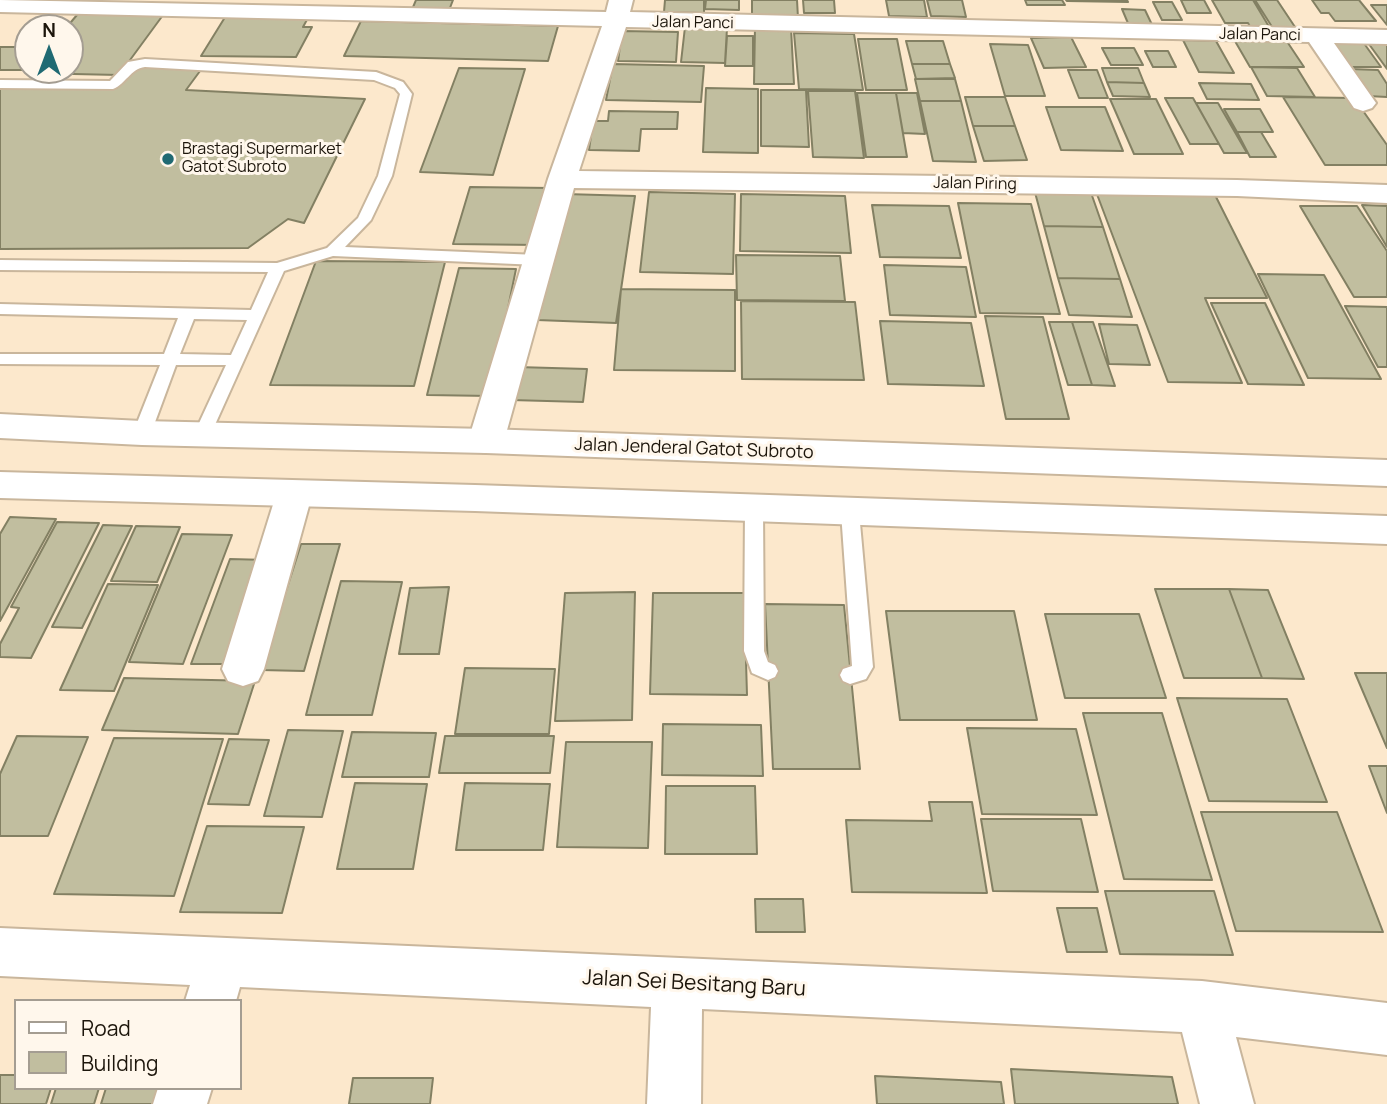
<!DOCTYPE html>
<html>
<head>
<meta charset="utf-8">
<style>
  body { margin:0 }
  #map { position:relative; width:1387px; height:1104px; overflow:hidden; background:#fce8cc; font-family:Manrope,sans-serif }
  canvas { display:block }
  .legend { position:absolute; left:14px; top:999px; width:228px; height:91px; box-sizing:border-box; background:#fff7ec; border:2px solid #a49d92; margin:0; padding:9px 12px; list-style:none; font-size:21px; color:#1c150b }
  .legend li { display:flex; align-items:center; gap:14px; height:35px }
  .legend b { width:35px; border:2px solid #a49d92 }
  .north { position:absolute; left:14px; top:14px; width:70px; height:70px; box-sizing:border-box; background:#fff7ec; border:2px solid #a49d92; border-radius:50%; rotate:0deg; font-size:19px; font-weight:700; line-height:28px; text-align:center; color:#1c150b }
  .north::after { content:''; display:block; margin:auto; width:24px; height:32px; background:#206a73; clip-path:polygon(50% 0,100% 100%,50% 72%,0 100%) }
</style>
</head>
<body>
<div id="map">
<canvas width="1387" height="1104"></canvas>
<ul class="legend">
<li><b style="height:9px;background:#fff"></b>Road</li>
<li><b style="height:19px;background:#c1be9f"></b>Building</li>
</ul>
<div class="north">N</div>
</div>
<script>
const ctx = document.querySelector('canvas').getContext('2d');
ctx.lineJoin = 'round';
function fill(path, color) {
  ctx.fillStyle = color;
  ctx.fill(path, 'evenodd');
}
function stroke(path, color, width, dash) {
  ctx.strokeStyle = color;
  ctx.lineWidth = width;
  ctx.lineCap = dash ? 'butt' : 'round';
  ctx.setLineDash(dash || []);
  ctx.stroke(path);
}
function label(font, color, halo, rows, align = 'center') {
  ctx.font = font + ' Manrope,sans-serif';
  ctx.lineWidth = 6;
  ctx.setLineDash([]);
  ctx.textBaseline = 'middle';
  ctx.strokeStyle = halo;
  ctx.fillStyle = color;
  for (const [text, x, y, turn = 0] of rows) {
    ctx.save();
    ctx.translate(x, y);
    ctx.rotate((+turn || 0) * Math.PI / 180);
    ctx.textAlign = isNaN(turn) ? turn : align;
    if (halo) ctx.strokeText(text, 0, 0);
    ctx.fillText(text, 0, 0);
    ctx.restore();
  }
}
const building = new Path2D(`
  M416,0H453L448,13L411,12Z
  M665,0H704V13L664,12Z
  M706,0H739V10L705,9Z
  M752,0H797L798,18L752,17Z
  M803,0H834L835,13H804Z
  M886,0H924L927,17L889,16Z
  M927,0H962L966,17L931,16Z
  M1025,0H1062L1065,5H1027Z
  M1066,0H1127L1128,2L1067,1Z
  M1181,0H1204L1211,13H1187Z
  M1212,0H1253L1271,30H1252L1248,23H1225Z
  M1255,0H1277L1297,30H1274Z
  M1312,0H1359L1376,21H1335L1329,13H1321Z
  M1153,2H1172L1182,20H1162Z
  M1371,5H1387V25Z
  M82,9L166,11L119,75L28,73L31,70H70V28H66Z
  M1122,9L1145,10L1154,29L1130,28Z
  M227,14L309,16L303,27H312L296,57L201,56Z
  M361,21L558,26L548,61L344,56Z
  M755,26L791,28L794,84H754Z
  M685,27L727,28L725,63L681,62Z
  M622,31L678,32L676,62L618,61Z
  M794,33L854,34L863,90L799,89Z
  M727,36H753V66H725Z
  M1232,36L1284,37L1304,67H1250Z
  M1071,37L1086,67L1044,68L1031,38Z
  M858,39H897L907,90H866Z
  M1183,40L1216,41L1234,73L1199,72Z
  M1366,40H1387V69Z
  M906,41H943L950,64H912Z
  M1327,41L1363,42L1381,67H1343Z
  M990,44L1028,45L1045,96H1005Z
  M0,47H28L26,70H0Z
  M1102,48H1134L1143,65H1111Z
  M1145,51H1168L1176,67H1153Z
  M613,64L704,66L701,102L606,100Z
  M912,64H950L955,78L916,79Z
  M135,65L203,67L186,90L365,99L304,223L288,219L248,248L0,249V86L117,88Z
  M1251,67L1297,68L1315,97L1267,96Z
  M459,68L525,69L493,175L420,172Z
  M1102,68H1138L1144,83L1107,82Z
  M1350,69L1378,70L1387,84V97L1368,96Z
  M1068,70H1097L1108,98H1079Z
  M915,79H955L961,101H920Z
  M1107,82L1144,83L1150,97L1113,96Z
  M1199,83L1251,84L1259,100L1207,99Z
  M706,88L758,89V153L703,152Z
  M761,90H806L809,147L761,146Z
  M808,91H855L864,158L813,157Z
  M857,93H896L907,157H866Z
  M896,93H917L925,134L903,133Z
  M965,97H1005L1015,126H973Z
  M1283,97L1354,98L1387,145V165H1325Z
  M1165,98H1193L1219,144H1190Z
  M1110,99H1156L1183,154H1134Z
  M920,101H961L976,162L933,161Z
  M1196,103H1218L1247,153H1224Z
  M1046,107H1105L1123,151L1061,150Z
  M1224,109H1260L1273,132H1237Z
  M609,111L678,112L677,129H641L639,151L589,150L593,121H608Z
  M973,126H1015L1027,160L984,161Z
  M1237,132H1261L1276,157H1250Z
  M1033,185L1089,187L1103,227L1044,226Z
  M470,187L551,188L538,245L453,244Z
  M1095,189H1212L1267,298H1205L1242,383L1168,382Z
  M649,192L735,194L733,274L640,272Z
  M565,194L635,196L616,323L537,320Z
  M741,194L845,196L851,253L740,251Z
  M958,203L1031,204L1060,314L980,313Z
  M872,205L949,206L961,258L880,257Z
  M1362,205L1387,206V247Z
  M1300,206H1357L1387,251V297H1354Z
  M1044,226L1103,227L1120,279L1058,278Z
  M736,255L840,256L845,301L737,300Z
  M316,261L445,262L414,386L270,385Z
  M884,265L966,267L976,317L890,315Z
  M459,268L516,269L490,396L427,395Z
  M1258,274L1324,275L1381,379L1308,378Z
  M1058,278L1120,279L1132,317L1069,315Z
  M621,289L735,290V371L614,370Z
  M741,301L855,302L864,380L742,379Z
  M1211,303H1265L1304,385L1248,384Z
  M1345,306L1387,307V367H1378Z
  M985,316L1043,317L1069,419H1006Z
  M880,321L971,323L984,386L888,384Z
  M1049,322H1072L1092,385H1068Z
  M1072,322H1093L1115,386L1092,385Z
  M1099,324L1137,325L1150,365L1109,364Z
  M517,367L587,369L583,402L511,400Z
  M10,517L56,519L0,621V534Z
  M57,522L99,523L31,658L0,657V644L19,608L11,607Z
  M103,525L132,526L82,628L52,627Z
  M136,526L180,527L157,582L111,581Z
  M182,534L232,535L183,664L129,662Z
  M301,544H340L304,671L261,670Z
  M230,559L267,560L231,664H191Z
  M341,581L402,582L372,715H306Z
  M108,584L158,585L114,691L60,690Z
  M449,587L439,654H399L410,588Z
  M1155,589H1229L1262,678H1184Z
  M1229,589L1268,590L1304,679L1262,678Z
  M635,592L632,720L555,721L565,593Z
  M653,593H744L747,695L650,694Z
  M765,604L844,605L860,769H773Z
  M886,611H1014L1037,720H900Z
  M1045,614H1139L1166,698H1065Z
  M465,668L555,669L549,734H455Z
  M1355,673H1387V748Z
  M124,678L255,681L238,734L102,730Z
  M1177,698L1287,699L1327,802L1209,801Z
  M1083,713H1162L1212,880L1124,879Z
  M663,724L761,725L763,776L662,775Z
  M967,728L1076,729L1097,815L982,814Z
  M288,730L343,731L322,817L264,816Z
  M352,732L436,733L429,777H342Z
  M17,736L88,737L48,836H0V774Z
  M445,736H554L550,773H439Z
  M114,738L223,739L174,896L54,894Z
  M229,739L269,740L249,805L208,804Z
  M566,742H652L648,848L557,847Z
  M1369,766H1387V813Z
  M355,783L427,784L413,869H337Z
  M465,783L550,784L543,850H456Z
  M666,786H755L757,854H665Z
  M929,802H972L987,893L852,892L846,820L932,821Z
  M1201,812H1337L1383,932L1236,931Z
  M981,819H1081L1098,892L993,891Z
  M207,826L304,827L282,913L180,912Z
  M1105,891H1214L1233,955L1120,954Z
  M755,899H803L805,932H756Z
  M1057,908H1097L1107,952H1067Z
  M1011,1069L1172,1077L1178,1104H1015Z
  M0,1075H16V1088H51L46,1104H0Z
  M875,1076L1001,1082L1004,1104H877Z
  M353,1078H433L430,1104H349Z
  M56,1088H99L94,1104H51Z
  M106,1088H160L155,1104H101Z`);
fill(building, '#c1be9f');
stroke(building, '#838063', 2);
const lane = new Path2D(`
  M145,59L376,72L403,82L412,94L392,176L371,220L345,247L538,255L546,260L538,265L333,256L284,271L209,438H197L194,434L226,365H176L151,433L142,439L136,437L133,433L160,365L0,364V354H164L178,318L0,314V304L251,310L268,272L0,270V260L277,263L327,248L358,218L378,176L400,94L395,88L374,80L145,67C130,69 126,84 113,89L0,88V80L110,81L128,62ZM194,319L247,320L231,355L180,354Z
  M754,502L761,504L763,509L764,651L768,662L775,665L778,671L775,677L768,680L752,673L744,651L745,509L747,504Z
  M850,505L857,507L859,512L873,667L866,679L850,684L843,681L840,675L843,669L852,666L841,512L843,507Z`);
const street = new Path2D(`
  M0,0L606,12L609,0H633L630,12L1387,30V44L1334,43L1376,103L1372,108L1363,111L1354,108L1309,42L626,27L579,171L1237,180L1387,185V203L1237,196L574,188L504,441L499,450L486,453L473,450L468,441L548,179L602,26L0,12Z
  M294,482L307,486L312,495L264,669L258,681L243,686L228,681L222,669L276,495L281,486Z
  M0,928L1202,981L1387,1003V1055L1236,1037L1254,1104H1200L1182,1032L702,1009L701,1104H647L651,1007L240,987L236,1001H185L190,985L0,976Z
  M158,1088H212L207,1104H153Z`);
const primary = new Path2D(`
  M0,414L142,421L486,429L1387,460V486L486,453L142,445L0,438Z
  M0,472L475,485L1387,516V544L475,511L0,498Z`);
stroke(lane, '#c9b69c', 4);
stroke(street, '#c9b69c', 4);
stroke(primary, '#c9b69c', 4);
fill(lane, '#fff');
fill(street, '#fff');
fill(primary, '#fff');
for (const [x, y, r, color] of [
  [168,159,7,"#206a73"]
]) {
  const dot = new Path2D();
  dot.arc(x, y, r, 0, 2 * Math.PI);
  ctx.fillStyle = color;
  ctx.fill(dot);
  stroke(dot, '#fff7ec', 2.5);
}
label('16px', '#1c150b', '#fff7ec', [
  ["Jalan Panci",693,23,1],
  ["Jalan Panci",1260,35,1],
  ["Jalan Piring",975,184,1]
]);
label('16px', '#1c150b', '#fff7ec', [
  ["Brastagi Supermarket",182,150],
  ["Gatot Subroto",182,168]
], 'left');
label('18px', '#1c150b', '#fff7ec', [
  ["Jalan Jenderal Gatot Subroto",694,449,2]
]);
label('21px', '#1c150b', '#fff7ec', [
  ["Jalan Sei Besitang Baru",694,984,3]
]);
</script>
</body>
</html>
